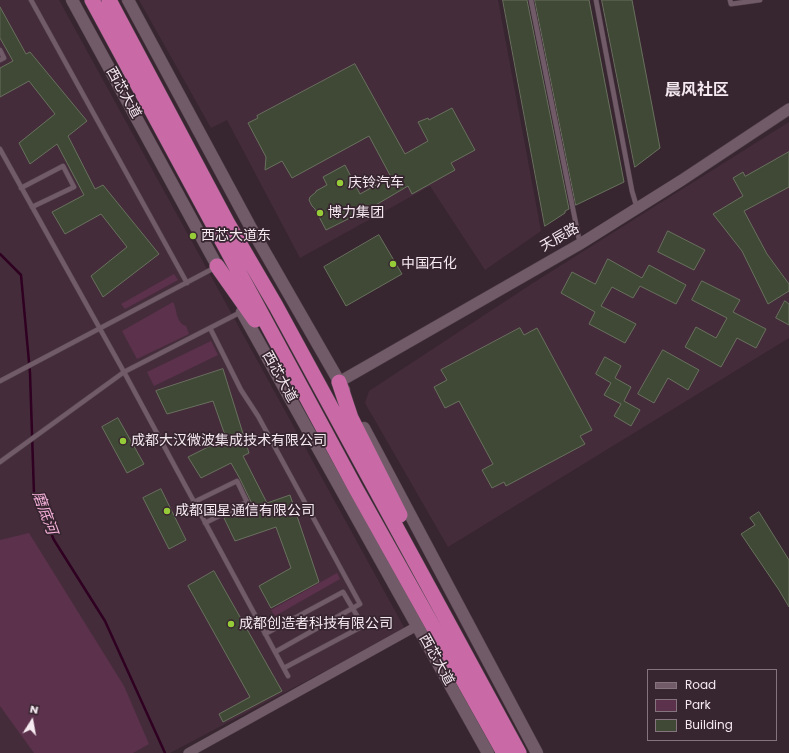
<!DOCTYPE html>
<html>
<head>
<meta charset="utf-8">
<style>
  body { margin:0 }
  #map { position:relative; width:789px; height:753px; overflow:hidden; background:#372530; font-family:Poppins,sans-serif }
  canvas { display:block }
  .legend { position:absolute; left:647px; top:669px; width:130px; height:72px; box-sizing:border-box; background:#372530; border:1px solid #83747d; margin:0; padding:5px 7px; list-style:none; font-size:12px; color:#f6eaf1 }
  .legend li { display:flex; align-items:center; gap:8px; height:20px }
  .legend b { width:20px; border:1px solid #83747d }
  .north { position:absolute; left:12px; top:701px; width:40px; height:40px; -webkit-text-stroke:3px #372530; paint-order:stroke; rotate:11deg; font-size:11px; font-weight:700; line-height:16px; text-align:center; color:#f6eaf1 }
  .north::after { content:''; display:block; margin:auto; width:14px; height:18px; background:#f6eaf1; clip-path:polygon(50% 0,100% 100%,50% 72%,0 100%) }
</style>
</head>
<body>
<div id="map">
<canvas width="789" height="753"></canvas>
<ul class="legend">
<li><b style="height:5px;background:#715b68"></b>Road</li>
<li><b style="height:11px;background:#5b314b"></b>Park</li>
<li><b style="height:11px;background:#404936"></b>Building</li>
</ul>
<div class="north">N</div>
</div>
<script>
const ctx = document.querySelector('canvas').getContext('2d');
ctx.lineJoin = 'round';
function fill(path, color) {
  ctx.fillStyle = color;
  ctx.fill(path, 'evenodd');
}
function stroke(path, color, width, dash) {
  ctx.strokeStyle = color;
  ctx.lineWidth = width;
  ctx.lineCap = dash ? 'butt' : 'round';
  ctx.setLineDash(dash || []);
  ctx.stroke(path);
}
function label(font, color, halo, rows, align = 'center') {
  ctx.font = font + ' Poppins,"Noto Sans SC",sans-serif';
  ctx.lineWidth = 3.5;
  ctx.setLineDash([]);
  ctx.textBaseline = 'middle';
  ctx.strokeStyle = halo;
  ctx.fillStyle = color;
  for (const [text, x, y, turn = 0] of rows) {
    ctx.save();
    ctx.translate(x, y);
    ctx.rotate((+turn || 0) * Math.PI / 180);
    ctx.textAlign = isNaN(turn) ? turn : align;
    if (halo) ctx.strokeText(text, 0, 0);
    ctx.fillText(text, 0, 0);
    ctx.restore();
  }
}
fill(new Path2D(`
  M0,0H59L405,629L170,753H0Z
  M139,0H498L541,231L485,270L430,186L300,258L227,120L211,128Z
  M789,122V338L448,547L365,403L369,391L533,283Z`), '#452c3b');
fill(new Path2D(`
  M174,274L178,280L125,309L121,304Z
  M173,302C178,311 175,322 186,326L189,334L137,359L122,331Z
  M211,341L218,355L154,386L147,372Z
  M29,533L124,686L149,744L133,753H34L0,706V540Z
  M337,573L340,579L275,616L271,610Z`), '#5b314b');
stroke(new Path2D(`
  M0,254L21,275L30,373L34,494L54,540L105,621L165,753`), '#2f0021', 2.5);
const building = new Path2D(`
  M503,0H527L569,209L565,211V213L545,226Z
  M535,0H589L624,182L576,205Z
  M602,0H632L660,148L635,167Z
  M0,7L26,54L30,52L87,121L68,136L95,189L103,185L159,254L103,297L91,276L127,247L101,214L65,234L52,212L84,195L57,144L30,164L19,143L55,114L29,81L0,97V68L13,61L0,38Z
  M355,64L405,154L428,141L418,122L428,118L429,120L452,108L475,150L451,163L455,170L412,194L408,186L374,206L326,230L315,209L312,206L309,200L310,197L316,192V191L327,185L323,177L345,165L360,194L391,177L369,136L292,178L282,161L265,170L266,157L248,123L258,118L257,116Z
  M789,152V187L744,211L767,254L789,284V291L768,304L742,251L713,214L743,196L733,178L743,172L745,176Z
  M668,231L705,250L694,270L658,252Z
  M379,235L402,274L346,306L324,267Z
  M608,259L642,278L649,265L686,285L676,304L640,286L633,298L612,287L601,306L636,324L625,343L589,324L595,312L561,293L572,272L595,284Z
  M702,281L740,300L733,312L766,329L756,348L737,338L721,367L685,347L696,327L716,338L727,318L692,300Z
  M785,301L789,304V325L776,318Z
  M520,328L524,335L537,328L592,430L580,436L585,444L506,486L504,482L492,488L482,470L493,464L459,401L445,408L434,387L447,380L441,370Z
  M663,350L699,370L688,390L668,378L654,403L638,394Z
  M605,357L621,366L615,378L631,387L624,401L640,410L631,426L614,416L621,404L604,395L611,383L596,374Z
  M223,369L249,453L243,456L267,503L290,495L319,582L271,608L259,586L291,568L276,527L235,541L224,518L254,508L240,479L231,463L201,478L188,457L226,438L213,401L167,414L156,391Z
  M118,418L144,464L127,473L102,427Z
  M161,489L186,540L169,549L143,498Z
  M759,512L789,560V607L779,590L741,534L755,525L750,518Z
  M214,571L282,691L223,722L219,714L250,697L188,586Z`);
fill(building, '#404936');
stroke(building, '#68715d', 1);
const service = new Path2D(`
  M31,0L187,283
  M531,0L580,244
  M596,0L632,191L637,208
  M730,0L731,4L760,0
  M0,50L4,58L0,60
  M0,149L124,372L288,676
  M21,188L63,166L74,187L32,207
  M210,328L241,390L258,416L360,604L275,652
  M0,381L216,267
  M0,462L124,372L241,312
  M194,502L237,481L247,502L205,523
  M265,634L343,592L363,626L284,668`);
const minor = new Path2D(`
  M188,753L417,626`);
const tertiary = new Path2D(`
  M339,382L580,244L682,180L789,109`);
const secondary = new Path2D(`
  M72,0L221,273
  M128,0L251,228L344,390
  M242,312L488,753
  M364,428L537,753`);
const trunk = new Path2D(`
  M92,0L356,489L504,753
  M109,0L227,222L276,306L519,753
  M217,266L255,320
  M339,382L351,418L400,515`);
stroke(service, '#52424c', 5.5);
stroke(minor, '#52424c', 10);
stroke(tertiary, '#52424c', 12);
stroke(secondary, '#52424c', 13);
stroke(trunk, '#52424c', 16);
stroke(service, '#715b68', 4.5);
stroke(minor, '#715b68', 9);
stroke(tertiary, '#715b68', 11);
stroke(secondary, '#715b68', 12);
stroke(trunk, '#c96aa7', 15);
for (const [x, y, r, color] of [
  [340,183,4,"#97cc39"],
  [320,213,4,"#97cc39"],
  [193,236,4,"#97cc39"],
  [393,264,4,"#97cc39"],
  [123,441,4,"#97cc39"],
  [167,511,4,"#97cc39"],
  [231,624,4,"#97cc39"]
]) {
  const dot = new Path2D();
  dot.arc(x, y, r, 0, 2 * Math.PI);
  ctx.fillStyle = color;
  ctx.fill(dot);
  stroke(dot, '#372530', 1.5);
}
label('14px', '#f6eaf1', '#372530', [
  ["西芯大道",123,93,61],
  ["天辰路",560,238,-30],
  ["西芯大道",279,377,61],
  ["西芯大道",436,660,61]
]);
label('14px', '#f6eaf1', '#372530', [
  ["庆铃汽车",348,183],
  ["博力集团",328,213],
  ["西芯大道东",201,236],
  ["中国石化",401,264],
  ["成都大汉微波集成技术有限公司",131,441],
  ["成都国星通信有限公司",175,511],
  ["成都创造者科技有限公司",239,624]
], 'left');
label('italic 15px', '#f5b0da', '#372530', [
  ["磨底河",44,513,70]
]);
label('bold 16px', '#f6eaf1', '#372530', [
  ["晨风社区",697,91]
]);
</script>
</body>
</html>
